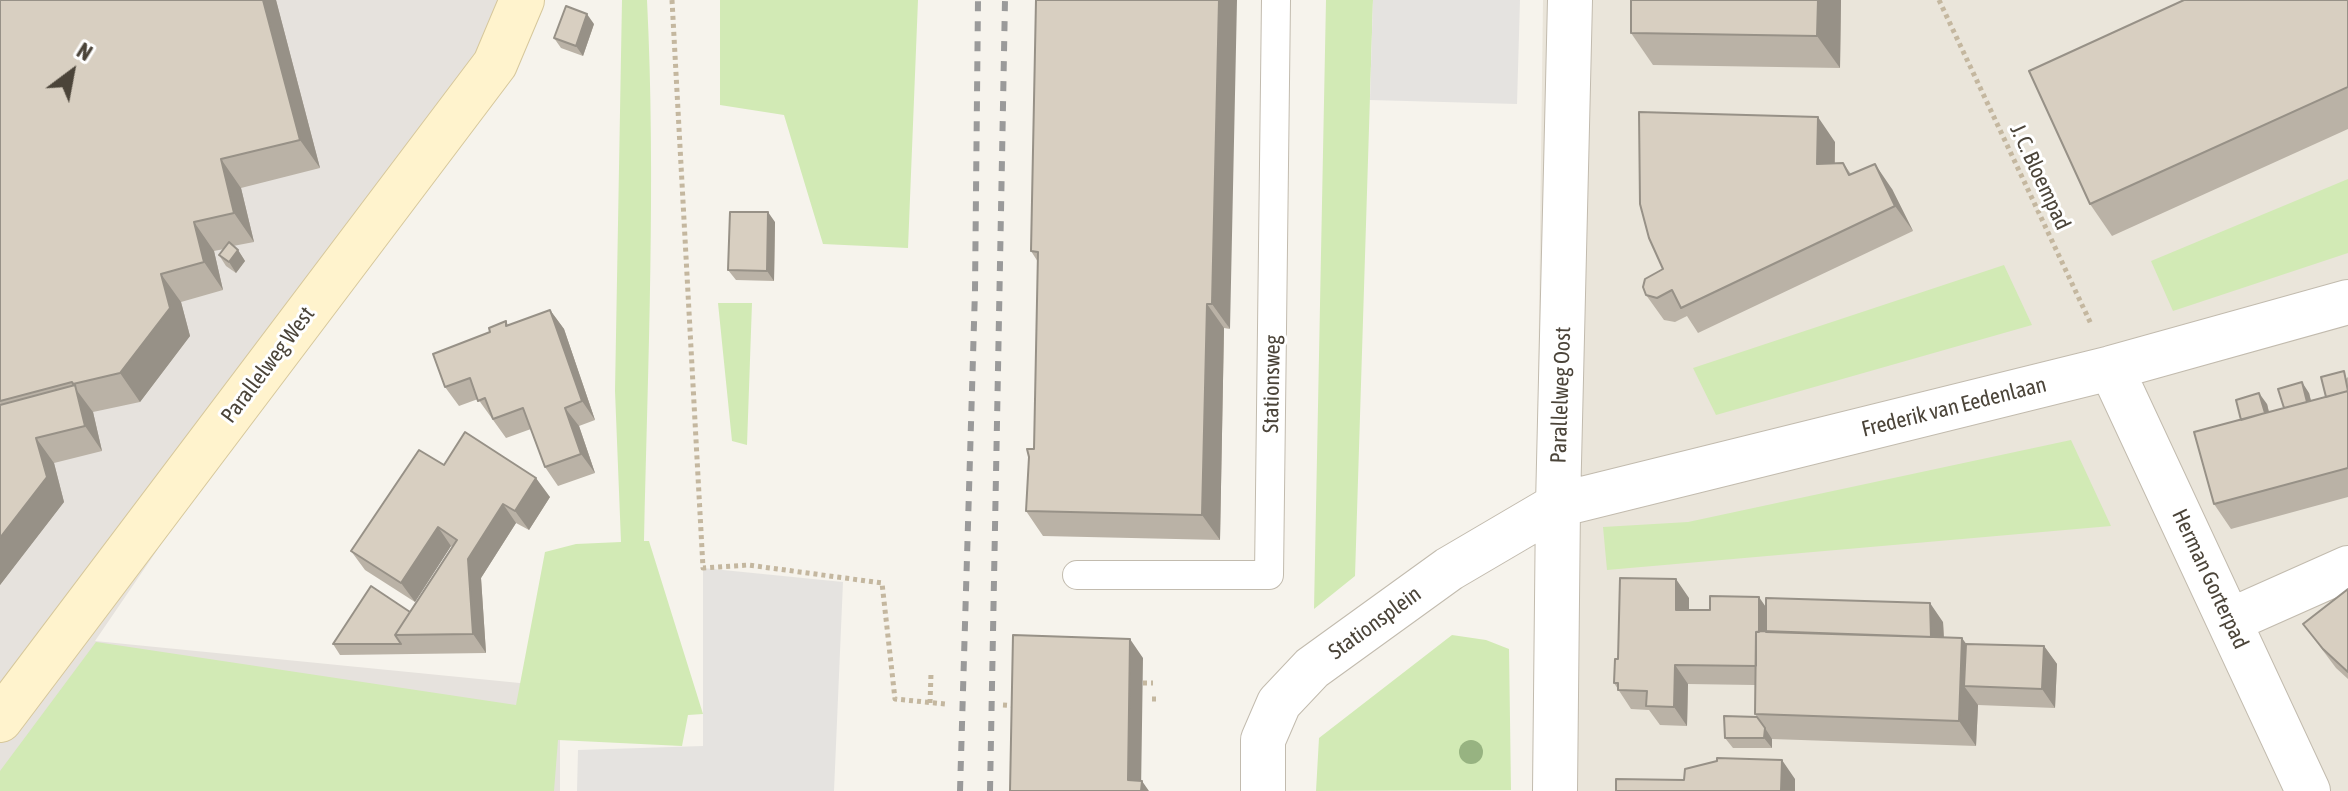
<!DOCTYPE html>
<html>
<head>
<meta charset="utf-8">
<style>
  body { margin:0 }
  #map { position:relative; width:2348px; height:791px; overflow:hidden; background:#f6f3ec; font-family:"Asap Condensed",sans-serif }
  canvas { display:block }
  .north { position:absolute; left:32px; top:32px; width:80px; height:80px; -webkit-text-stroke:6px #fff; paint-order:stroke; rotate:32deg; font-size:22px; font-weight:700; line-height:32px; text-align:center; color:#4b4439 }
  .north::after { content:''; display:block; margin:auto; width:28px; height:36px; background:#4b4439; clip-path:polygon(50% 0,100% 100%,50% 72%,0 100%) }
</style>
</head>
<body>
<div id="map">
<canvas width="2348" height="791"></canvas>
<div class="north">N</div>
</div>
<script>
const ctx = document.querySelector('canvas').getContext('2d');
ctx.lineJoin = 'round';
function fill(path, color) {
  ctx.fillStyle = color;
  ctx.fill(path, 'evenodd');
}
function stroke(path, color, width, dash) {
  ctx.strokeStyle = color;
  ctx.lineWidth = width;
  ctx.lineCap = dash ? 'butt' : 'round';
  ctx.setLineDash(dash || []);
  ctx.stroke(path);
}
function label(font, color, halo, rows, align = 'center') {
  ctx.font = font + ' "Asap Condensed",sans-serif';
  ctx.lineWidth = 6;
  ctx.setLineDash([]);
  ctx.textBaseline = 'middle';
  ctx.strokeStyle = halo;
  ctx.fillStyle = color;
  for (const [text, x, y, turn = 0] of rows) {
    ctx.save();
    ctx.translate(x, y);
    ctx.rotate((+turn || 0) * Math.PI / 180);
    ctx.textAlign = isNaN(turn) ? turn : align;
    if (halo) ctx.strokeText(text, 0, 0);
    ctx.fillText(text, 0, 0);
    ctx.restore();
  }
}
fill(new Path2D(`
  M1543,0H2348V791H1533Z`), '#eae5da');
fill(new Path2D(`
  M0,0H533L95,641L560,687V791H0Z`), '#e6e2dd');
fill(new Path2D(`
  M622,0H647C656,180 648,361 644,541H649L703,714L688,715L682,746L558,740L554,791H0V771L96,642L516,705L545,552L576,544L621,542L615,391Z
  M720,0H918L908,248L823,244L784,115L720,105Z
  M1326,0H1373L1355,576L1314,609Z
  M2348,179V253L2173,311L2151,261Z
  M2004,265L2032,325L1716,415L1693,368Z
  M718,303H752L747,445L732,441Z
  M2071,440L2111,526L1607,570L1603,527L1688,522Z
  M1452,635L1486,640L1509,649L1511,790L1316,791L1319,738Z`), '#d2eab5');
fill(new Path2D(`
  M1373,0H1520L1517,104L1370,100Z
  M703,568L843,582L834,791H577L578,750L703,746Z`), '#e5e3e0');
const lane = new Path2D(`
  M1077,575H1269L1276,0`);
const street = new Path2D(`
  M2111,368L2308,791
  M2229,621L2348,568
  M1263,791V740L1279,703L1312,668L1449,569L1558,505L2111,368L2348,302
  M1555,791L1558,505L1570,0`);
const secondary = new Path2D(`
  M0,720L495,64L522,0`);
stroke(lane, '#c2bbae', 30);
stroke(street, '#c2bbae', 46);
stroke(secondary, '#d6c79b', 46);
stroke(new Path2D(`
  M672,0L703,568L748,565L882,583L895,699L945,704
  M1939,0L2091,324
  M1143,683H1153
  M1152,699H1160
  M930,703L931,674
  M1003,705L1018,706`), '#c4b79f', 5, [4, 4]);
stroke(lane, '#fff', 28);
stroke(street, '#fff', 44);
stroke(secondary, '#fff3cd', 44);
stroke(new Path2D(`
  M960,791L975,290L978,0
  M990,791L1005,0`), '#9a9a9a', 6, [10, 10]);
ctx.fillStyle = '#97b381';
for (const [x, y] of [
  [1471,752]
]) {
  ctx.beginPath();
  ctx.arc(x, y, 12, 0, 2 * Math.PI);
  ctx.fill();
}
fill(new Path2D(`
  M0,0H276L320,168L241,188L254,242L233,246L238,250L245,261L236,273L226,266L219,255L224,249L214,251L223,290L181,302L190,336L140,402L93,412L102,451L54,463L64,502L0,585Z
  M1036,0L1230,329L1224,328L1220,540L1043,536L1026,511L1034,449L1038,262L1031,251Z
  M1841,0L1840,68L1653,65L1631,33Z
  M2348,0V129L2112,236L2090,204Z
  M594,24L583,56L561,48L554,38Z
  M1835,142V163H1843L1851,174L1892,189L1913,231L1698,333L1687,316L1675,322L1664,320L1646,295L1663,269Z
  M775,222L774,281L736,280L728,270Z
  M550,310L564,329L595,420L579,426L595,473L558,486L545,467L531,429L506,438L478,399L459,406L445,387L490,332L506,321L508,325Z
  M2348,377V497L2231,529L2214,504L2267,404L2269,412L2284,408L2309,393L2311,401L2326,397Z
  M444,465L550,497L529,530L516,523L481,578L486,653L340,655L333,644L410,612L452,547L451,546L415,602L365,570L351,551Z
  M2348,589V679L2336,668L2303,624Z
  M1689,598V610L1766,607L1943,622L1944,637L1966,644L2044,646L2057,664L2055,708L1978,705L1976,746L1772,739V748H1733L1725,738L1757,717L1755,714V685L1688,684L1687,726L1660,725L1649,710L1631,709L1614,683L1618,659Z`), '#bab2a6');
fill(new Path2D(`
  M263,0H276L320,168L300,140Z
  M1219,0H1237L1230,329L1212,304Z
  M1818,0H1841L1840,68L1817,36Z
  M587,14L594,24L583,56L576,46Z
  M1818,117L1835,142L1834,189L1817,164Z
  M221,159L241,188L254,242L234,213Z
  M1875,164L1892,189L1913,231L1895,206Z
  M768,212L775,222L774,281L767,271Z
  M194,222L214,251L223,290L204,262Z
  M238,250L245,261L236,273L229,262Z
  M161,274L181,302L190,336L140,402L120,373Z
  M1207,304L1224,328L1220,540L1202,515Z
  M550,310L564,329L595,420L582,401Z
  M2302,382L2309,393L2314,413L2307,403Z
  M75,388L93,412L102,451L85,426Z
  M2259,393L2267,404L2272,425L2265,415Z
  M565,408L579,426L595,473L581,454Z
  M36,438L54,463L64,502L0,585V538Z
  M536,478L550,497L529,530L515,511Z
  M503,504L516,523L481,578L486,653L473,634L468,559Z
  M438,527L451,546L415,602L401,583Z
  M1676,579L1689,598V629L1676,610Z
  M1759,597L1772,616L1760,667Z
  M1930,603L1943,622L1945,662L1931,643Z
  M1962,638L1980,663L1964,686L1978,705L1976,746L1959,721Z
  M1130,639L1143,658L1141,791L1128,780Z
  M2044,646L2057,664L2055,708L2042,689Z
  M1675,665L1688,684L1687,726L1674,707Z
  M1765,728L1772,739V748L1764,738Z
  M1782,760L1795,779V791H1781Z
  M1142,781L1149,791H1141Z`), '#979187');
const building = new Path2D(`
  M0,0H263L300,140L221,159L234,213L194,222L204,262L161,274L170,308L120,373L73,384L72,382L0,401Z
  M1036,0H1219L1212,304H1207L1202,515L1026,511L1029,457L1027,449H1034L1038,252L1031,251Z
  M1631,0H1818L1817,36L1631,33Z
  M2184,0H2348V87L2090,204L2029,71Z
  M566,6L587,14L576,46L554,38Z
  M1639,112L1818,117L1817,164L1843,163L1849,175L1875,164L1895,206L1681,308L1672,290L1657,298L1646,295L1643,287L1645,279L1663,269L1649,238L1640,204Z
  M730,212H768L767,271L728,270Z
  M229,242L238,250L229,262L219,255Z
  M550,310L582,401L565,408L581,454L545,467L523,408L493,419L485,398L478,401L470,378L445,387L433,354L490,332L489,328L506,321V326Z
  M2344,371L2348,391L2326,397L2321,377Z
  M2302,382L2307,402L2284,408L2278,389Z
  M75,385L85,426L36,438L47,477L0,538V405Z
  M2348,391V468L2214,504L2194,432Z
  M2259,393L2265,413L2241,420L2236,400Z
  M465,432L536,478L515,511L503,504L468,559L473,634L395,635L457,540L438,527L401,583L351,551L419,450L444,465Z
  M1620,578L1676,579V610H1710V596L1759,597V632H1756V666L1675,665L1674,707L1646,706L1647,691L1618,690V683H1614L1615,659H1618Z
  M371,586L410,612L395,635L401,644H333Z
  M2348,589V672L2323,649L2303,624Z
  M1766,598L1930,603L1931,637L1766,632Z
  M1762,631L1962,638L1959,721L1755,714L1756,632Z
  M1013,635L1130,639L1128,780L1142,781L1141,791H1010Z
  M1966,644L2044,646L2042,689L1964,686Z
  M1724,716L1757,717L1765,728L1764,738H1725Z
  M1717,758L1782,760L1781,791H1616V779L1684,780L1685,769L1717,761Z`);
fill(building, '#d8cfc1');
stroke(building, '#979187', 2);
label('22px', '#4b4439', '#fff', [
  ["J. C. Bloempad",2040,177,65],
  ["Parallelweg West",268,365,-53],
  ["Stationsweg",1272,384,-89],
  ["Parallelweg Oost",1561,395,-88],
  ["Frederik van Eedenlaan",1954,407,-14],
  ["Herman Gorterpad",2210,579,65],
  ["Stationsplein",1375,623,-36]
]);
</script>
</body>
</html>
